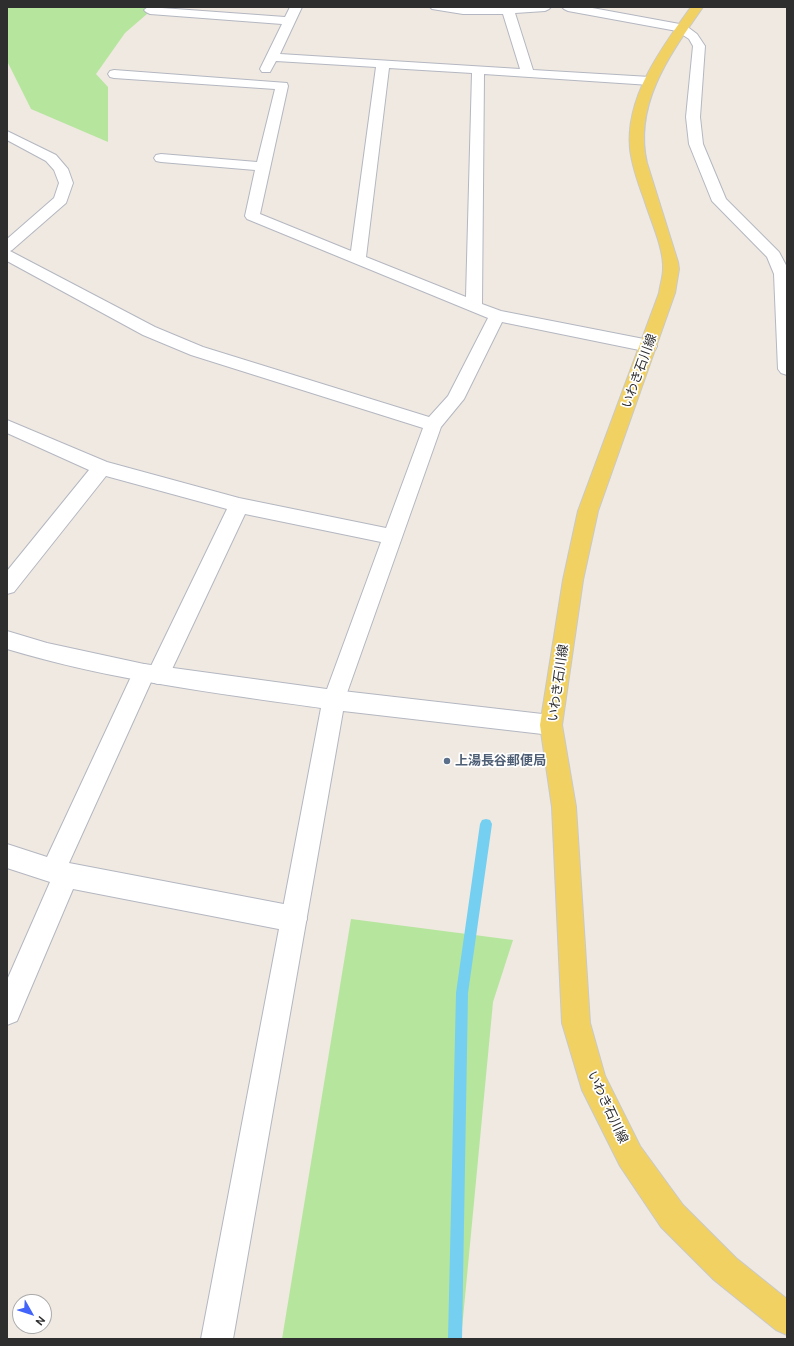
<!DOCTYPE html>
<html>
<head>
<meta charset="utf-8">
<style>
  body { margin:0 }
  #map { position:relative; width:794px; height:1346px; overflow:hidden; background:#efe9e1; font-family:Ubuntu,sans-serif }
  canvas { display:block }
  .frame { position:absolute; inset:0; border:8px solid #2e2e2e; pointer-events:none }
  .north { position:absolute; left:12px; top:1294px; width:40px; height:40px; box-sizing:border-box; background:#fff; border:1px solid #ababab; border-radius:50%; rotate:129deg; font-size:11px; font-weight:700; line-height:16px; text-align:center; color:#2e2e2e }
  .north::after { content:''; display:block; margin:auto; width:14px; height:18px; background:#4264fb; clip-path:polygon(50% 0,100% 100%,50% 72%,0 100%) }
</style>
</head>
<body>
<div id="map">
<canvas width="794" height="1346"></canvas>
<div class="frame"></div>
<div class="north">N</div>
</div>
<script>
const ctx = document.querySelector('canvas').getContext('2d');
ctx.lineJoin = 'round';
function fill(path, color) {
  ctx.fillStyle = color;
  ctx.fill(path, 'evenodd');
}
function stroke(path, color, width, dash) {
  ctx.strokeStyle = color;
  ctx.lineWidth = width;
  ctx.lineCap = dash ? 'butt' : 'round';
  ctx.setLineDash(dash || []);
  ctx.stroke(path);
}
function label(font, color, halo, rows, align = 'center') {
  ctx.font = font + ' Ubuntu,"Noto Sans JP",sans-serif';
  ctx.lineWidth = 3.5;
  ctx.setLineDash([]);
  ctx.textBaseline = 'middle';
  ctx.strokeStyle = halo;
  ctx.fillStyle = color;
  for (const [text, x, y, turn = 0] of rows) {
    ctx.save();
    ctx.translate(x, y);
    ctx.rotate((+turn || 0) * Math.PI / 180);
    ctx.textAlign = isNaN(turn) ? turn : align;
    if (halo) ctx.strokeText(text, 0, 0);
    ctx.fillText(text, 0, 0);
    ctx.restore();
  }
}
fill(new Path2D(`
  M7,7H155L125,33L96,74L108,87V142L31,109L7,61Z
  M351,919L513,940L493,1002L461,1339H282Z`), '#b6e59e');
fill(new Path2D(`
  M486,819L490,820L492,824L468,993L462,1339H448L456,993L480,824L482,820Z`), '#75cff0');
const street = new Path2D(`
  M148,7L285,17L290,7H302L280,54L520,69L503,14H463L432,9L430,7H551L549,9L545,11L515,13L533,70L650,77L655,78L656,81L655,84L650,85L484,74L482,304L501,311L649,340L655,342L657,346L655,350L649,352L502,322L464,399L441,427L342,707L334,710L326,707L323,700L381,542L245,514L166,682L158,684L151,682L69,863L294,906L303,910L307,919L303,928L294,932L73,889L17,1021L7,1025V980L50,882L7,868V844L47,857L136,666L144,664L151,666L227,509L106,476L14,592L7,594V571L89,470L7,433V420L107,462L239,498L386,528L423,428L191,355L143,335L7,261V239L54,198L59,183L54,170L46,161L7,140V131L56,155L68,169L73,183L66,203L12,250L10,251L155,327L203,347L429,417L448,396L488,318L247,219L245,216L255,170L161,162L156,161L154,158L156,155L161,154L257,162L275,89L114,78L110,77L108,74L110,71L114,70L287,83L288,86L260,214L351,251L376,67L276,61L270,72H262L260,69L282,24L150,14L146,12L144,10ZM389,68L472,73L466,297L366,257Z
  M562,7H587L685,25L697,34L705,46L700,117L703,144L726,199L779,252L787,267V375L781,373L778,369L774,274L767,257L712,201L689,144L686,117L693,46L689,39L677,31L568,11L564,9Z`);
const secondary = new Path2D(`
  M7,631L47,643L144,664L334,690L551,715L559,718L562,725L559,732L551,735L343,711L233,1339H201L321,708C215,693 110,680 7,649Z`);
const primary = new Path2D(`
  M691,7H703C671,53 633,104 647,163L678,262L679,269L675,293L598,511L583,580L562,725L576,807L590,1023L605,1076L640,1146L683,1205L736,1258L787,1299V1335L776,1330L714,1280L661,1227L620,1166L582,1090L562,1023L552,807L540,725L563,580L578,511L659,293C660,285 663,277 663,269C664,248 650,219 644,199C638,183 632,166 630,149C625,97 662,47 691,7Z`);
stroke(street, '#b4b7c1', 2);
stroke(secondary, '#b4b7c1', 2);
stroke(primary, '#c9c9c9', 2);
fill(street, '#fff');
fill(secondary, '#fff');
fill(primary, '#f2d163');
for (const [x, y, r, color] of [
  [447,761,4,"#5c6f8a"]
]) {
  const dot = new Path2D();
  dot.arc(x, y, r, 0, 2 * Math.PI);
  ctx.fillStyle = color;
  ctx.fill(dot);
  stroke(dot, '#fff', 1.5);
}
label('13px', '#2e2e2e', '#fff', [
  ["いわき石川線",639,371,-70],
  ["いわき石川線",558,683,-82],
  ["いわき石川線",608,1107,65]
]);
label('bold 13px', '#4e5e75', '#fff', [
  ["上湯長谷郵便局",455,761]
], 'left');
</script>
</body>
</html>
